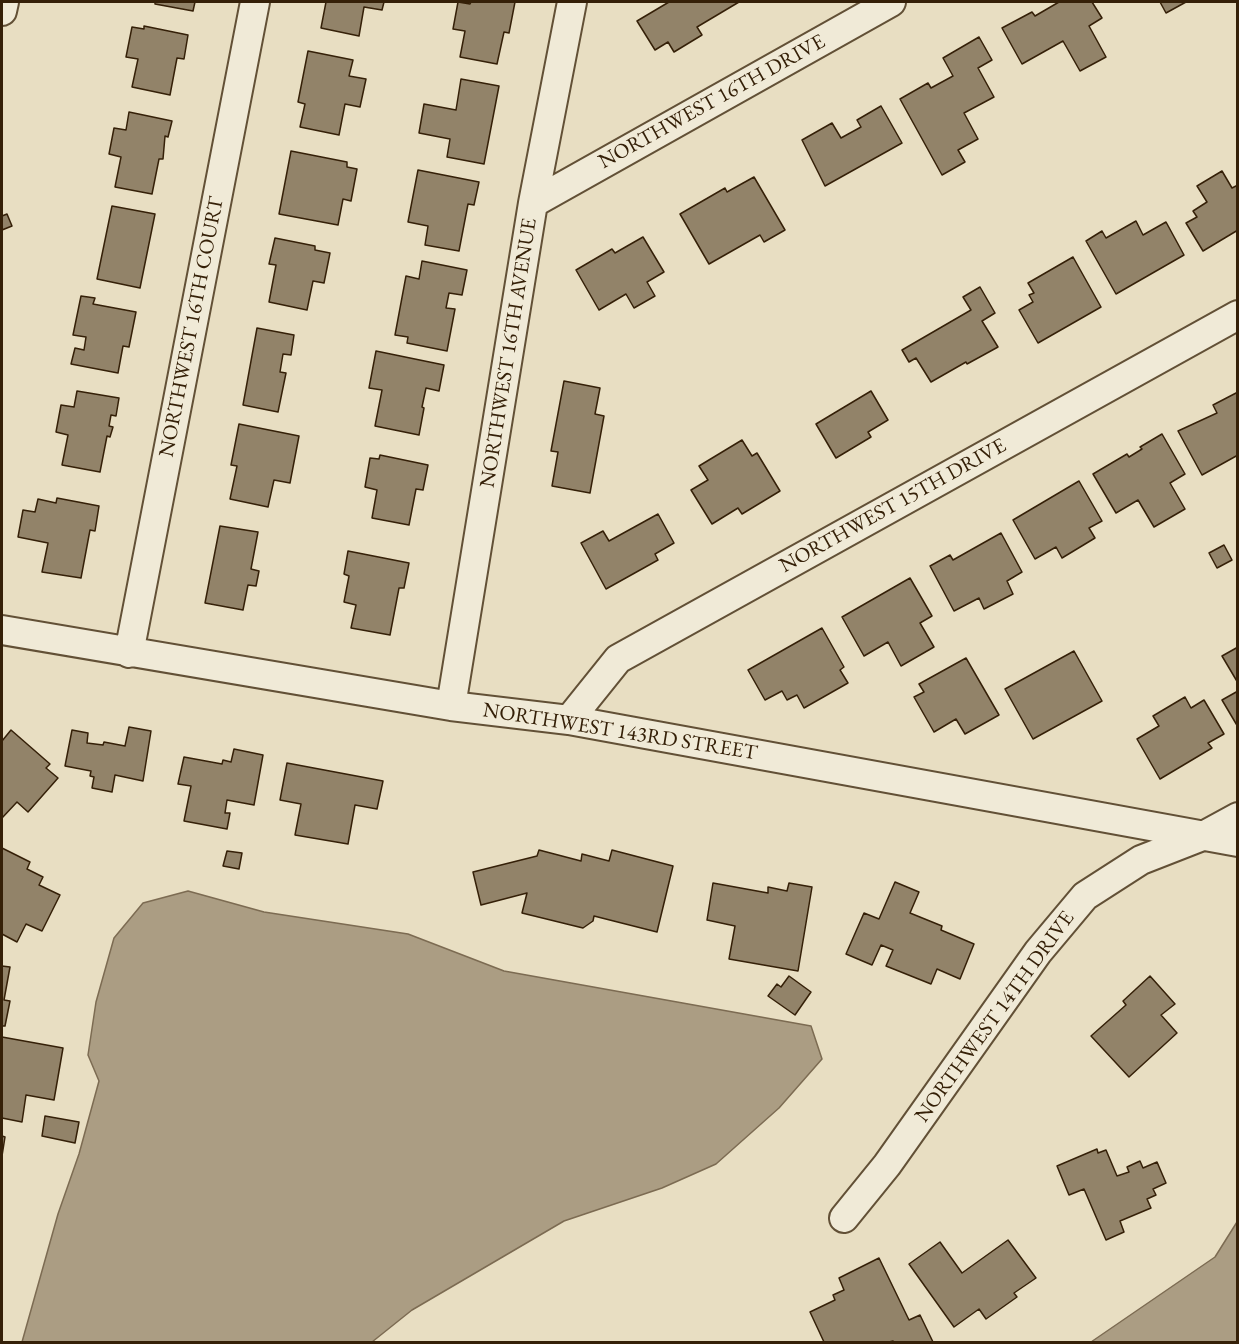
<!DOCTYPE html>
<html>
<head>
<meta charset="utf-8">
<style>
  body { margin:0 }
  #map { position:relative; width:1239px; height:1344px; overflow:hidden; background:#e8dec2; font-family:"EB Garamond",serif }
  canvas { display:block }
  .frame { position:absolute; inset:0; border:3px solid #352008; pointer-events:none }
</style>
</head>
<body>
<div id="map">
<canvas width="1239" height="1344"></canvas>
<div class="frame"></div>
</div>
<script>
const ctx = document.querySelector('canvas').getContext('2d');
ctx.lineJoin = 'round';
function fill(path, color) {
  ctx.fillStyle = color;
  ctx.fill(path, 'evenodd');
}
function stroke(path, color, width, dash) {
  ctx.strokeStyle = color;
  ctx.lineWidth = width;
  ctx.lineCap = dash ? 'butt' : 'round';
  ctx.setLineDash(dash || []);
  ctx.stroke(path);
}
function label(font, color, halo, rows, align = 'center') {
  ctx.font = font + ' "EB Garamond",serif';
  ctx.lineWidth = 6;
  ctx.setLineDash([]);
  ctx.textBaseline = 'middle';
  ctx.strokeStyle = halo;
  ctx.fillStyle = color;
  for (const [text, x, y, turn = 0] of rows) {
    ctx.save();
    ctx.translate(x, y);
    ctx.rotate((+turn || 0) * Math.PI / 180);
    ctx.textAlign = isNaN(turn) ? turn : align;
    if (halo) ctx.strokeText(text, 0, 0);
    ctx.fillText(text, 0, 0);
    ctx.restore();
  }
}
const water = new Path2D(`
  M188,891L264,912L408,934L504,971L811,1026L822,1059L779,1108L716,1164L662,1188L564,1221L412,1310L372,1342H22L58,1214L79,1154L99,1081L88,1055L96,1002L114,938L143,903Z
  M1237,1222V1342H1091L1215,1257Z`);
fill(water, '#ab9d83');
stroke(water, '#7c6b52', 1.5);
const building = new Path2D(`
  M155,2H195L193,11L155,4Z
  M326,2H384L382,10L364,7L359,36L321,28Z
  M458,2L470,4L471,2H515L509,33L504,32L497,64L460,57L465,31L453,29Z
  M669,2H739L697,27L702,35L674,52L668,42L655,50L637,21Z
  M1059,2H1092L1102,18L1089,26L1106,57L1080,71L1063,41L1022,64L1002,28L1032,12L1035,16Z
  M1160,2H1186L1166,13Z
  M144,26L188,35L184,59L177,58L170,95L132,87L138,59L126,57L132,27L144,29Z
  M979,37L992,60L978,68L994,97L964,113L978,139L958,150L965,162L942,175L900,99L928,83L931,88L953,76L943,58Z
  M308,51L353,60L349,76L366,79L360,107L345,104L339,135L300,127L305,104L298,102Z
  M461,79L499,86L484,164L447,157L450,139L419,133L424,104L456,110Z
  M881,106L902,143L825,186L802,140L832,123L841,138L861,127L857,120Z
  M129,112L172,121L168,137L165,136L163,159H159L152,194L115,187L121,157L109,154L114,128L126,130Z
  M291,151L347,162V167L357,169L351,201L343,199L338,225L279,214Z
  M418,170L479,182L474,205L468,204L459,251L425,245L428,226L408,222Z
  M1222,171L1232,188L1238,185V230L1203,251L1186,223L1197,217L1193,211L1207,202L1197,186Z
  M754,177L785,230L764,242L760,235L709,264L680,214L725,188L727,192Z
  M112,206L155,214L140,288L97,279Z
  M7,214L12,226L2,230V216Z
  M1136,221L1143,235L1166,222L1184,255L1116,294L1086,241L1102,231L1106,238Z
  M643,237L664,272L647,282L655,296L634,308L626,294L599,310L576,270L612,249L615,253Z
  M275,238L315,246V250L330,253L324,283L313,281L307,310L269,302L276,265L269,264Z
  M1073,257L1101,307L1038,343L1019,310L1033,302L1029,295L1034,293L1028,283Z
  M422,261L467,270L462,295L449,293L446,308L455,309L447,351L407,343L408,337L395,335L406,276L419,279Z
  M980,287L995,313L982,321L998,347L967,364L966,362L931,382L916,358L909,362L902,350L971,310L963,297Z
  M81,296L95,298L93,304L136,312L129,347L123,346L118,373L71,364L75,348L84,350L86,337L73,335Z
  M257,328L294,335L291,355L283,354L280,372L286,373L278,412L243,405Z
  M376,351L444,365L439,391L426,388L422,407L424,408L419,435L375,426L382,390L369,388Z
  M564,381L600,388L595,414L604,416L590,493L552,486L558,452L551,451Z
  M77,391L119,398L116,416L111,415L109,426L113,427L110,437L107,436L100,472L62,465L68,435L56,432L61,405L74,407Z
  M871,391L888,420L868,432L871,437L836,458L816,424Z
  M1238,392V455L1202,475L1178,431L1217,413L1213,405Z
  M239,424L299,436L290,483L274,480L268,507L230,499L237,466L231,465Z
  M1162,434L1185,474L1170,483L1185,509L1154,527L1138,500L1116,513L1093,474L1127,454L1129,457L1142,449L1140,447Z
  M742,440L752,456L757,453L780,491L742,514L738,508L712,524L691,490L708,480L699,466Z
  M380,455L428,465L423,490L416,489L409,525L372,518L377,490L365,487L370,458L379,459Z
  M1079,481L1102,521L1089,528L1095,538L1062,558L1056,547L1035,559L1013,520Z
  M57,498L99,506L95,531L90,530L81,578L42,572L48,543L18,537L23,510L35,512L38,499L56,503Z
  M658,514L674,543L655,554L658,560L606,589L581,543L603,531L609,541Z
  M220,526L258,532L251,569L259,571L256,586L248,585L243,610L205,603Z
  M1001,533L1022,572L1007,581L1013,594L984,609L979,598L954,611L930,566L950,555L953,560Z
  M1224,545L1232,560L1217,568L1209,553Z
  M348,551L409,563L404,588H399L390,635L351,628L356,605L344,602L349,576L344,574Z
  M910,578L932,616L920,623L934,647L901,666L888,642L864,656L842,617Z
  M822,628L844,667L840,670L848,683L804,708L797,695L787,700L782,691L765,700L748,670Z
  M1238,647V683L1222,656Z
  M1074,651L1102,701L1033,739L1005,689Z
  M966,658L999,715L965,734L956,719L934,732L914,697L924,692L919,684Z
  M1238,691V727L1222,700Z
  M1185,697L1191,708L1204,700L1224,734L1208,743L1212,748L1160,779L1137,739L1159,726L1153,716Z
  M129,727L151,731L143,781L115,775L112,792L92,788L94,777L90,776L91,771L65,766L72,730L88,733L87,743L103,745L104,742L125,746Z
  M11,730L50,764L46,768L58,778L28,812L17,802L2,818V741Z
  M234,749L263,755L254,805L227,800L225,813H230L227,829L184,821L191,786L178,784L184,757L222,764L223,760L231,762Z
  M287,763L383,781L377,809L355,805L348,844L295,835L301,804L280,800Z
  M2,848L30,862L27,869L43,877L39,885L60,895L42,931L26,924L17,942L2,934Z
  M539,850L581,861L582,854L609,861L612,850L673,866L657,932L594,916L593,921L583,928L522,913L527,893L481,905L473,872L537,856Z
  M227,851L242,853L239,869L223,866Z
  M895,882L919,892L910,913L942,926L941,930L974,944L960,979L937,969L931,984L886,966L893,950L881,945L872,965L846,954L864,913L879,919Z
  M713,883L768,893V887L787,891L789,883L812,887L798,971L729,959L735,926L707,920Z
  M2,966L10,967L4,1000L10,1001L5,1026H2Z
  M789,976L811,992L795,1015L768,996L777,984L781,987Z
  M1150,976L1175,1004L1161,1015L1177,1033L1129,1077L1091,1036L1126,1005L1123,1001Z
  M2,1037L63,1048L54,1100L26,1095L22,1122L2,1118Z
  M45,1116L79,1122L75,1143L42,1136Z
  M2,1136L5,1137L2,1156Z
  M1097,1149L1098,1153L1106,1150L1117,1176L1129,1172L1127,1167L1140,1161L1143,1168L1157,1162L1166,1183L1153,1189L1156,1195L1147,1199L1151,1208L1120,1221L1124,1232L1106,1240L1084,1189L1069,1195L1057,1166Z
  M1008,1240L1036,1278L1014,1293L1017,1297L986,1319L979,1309L954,1327L909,1264L940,1242L962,1273Z
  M879,1258L909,1320L920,1315L933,1342H894L893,1341L889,1342H824L810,1312L835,1300L833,1295L844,1290L839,1278Z`);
fill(building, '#928369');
stroke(building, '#352008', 1.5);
const minor = new Path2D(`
  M2,11L4,2
  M533,203L891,2
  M2,630L451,706L569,720L1238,842
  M129,653L255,2
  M451,706L533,203L572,2
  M569,720L618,659L1238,315
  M844,1218L887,1165L1038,952L1085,896L1141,860L1205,835L1238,817`);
stroke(minor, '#625036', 32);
stroke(minor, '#f0ead7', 28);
label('21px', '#352008', '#f0ead7', [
  ["NORTHWEST 16TH DRIVE",712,102,-29],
  ["NORTHWEST 16TH COURT",192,327,-79],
  ["NORTHWEST 16TH AVENUE",509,353,-81],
  ["NORTHWEST 15TH DRIVE",893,506,-29],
  ["NORTHWEST 143RD STREET",620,732,9],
  ["NORTHWEST 14TH DRIVE",995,1017,-54]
]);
</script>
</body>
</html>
